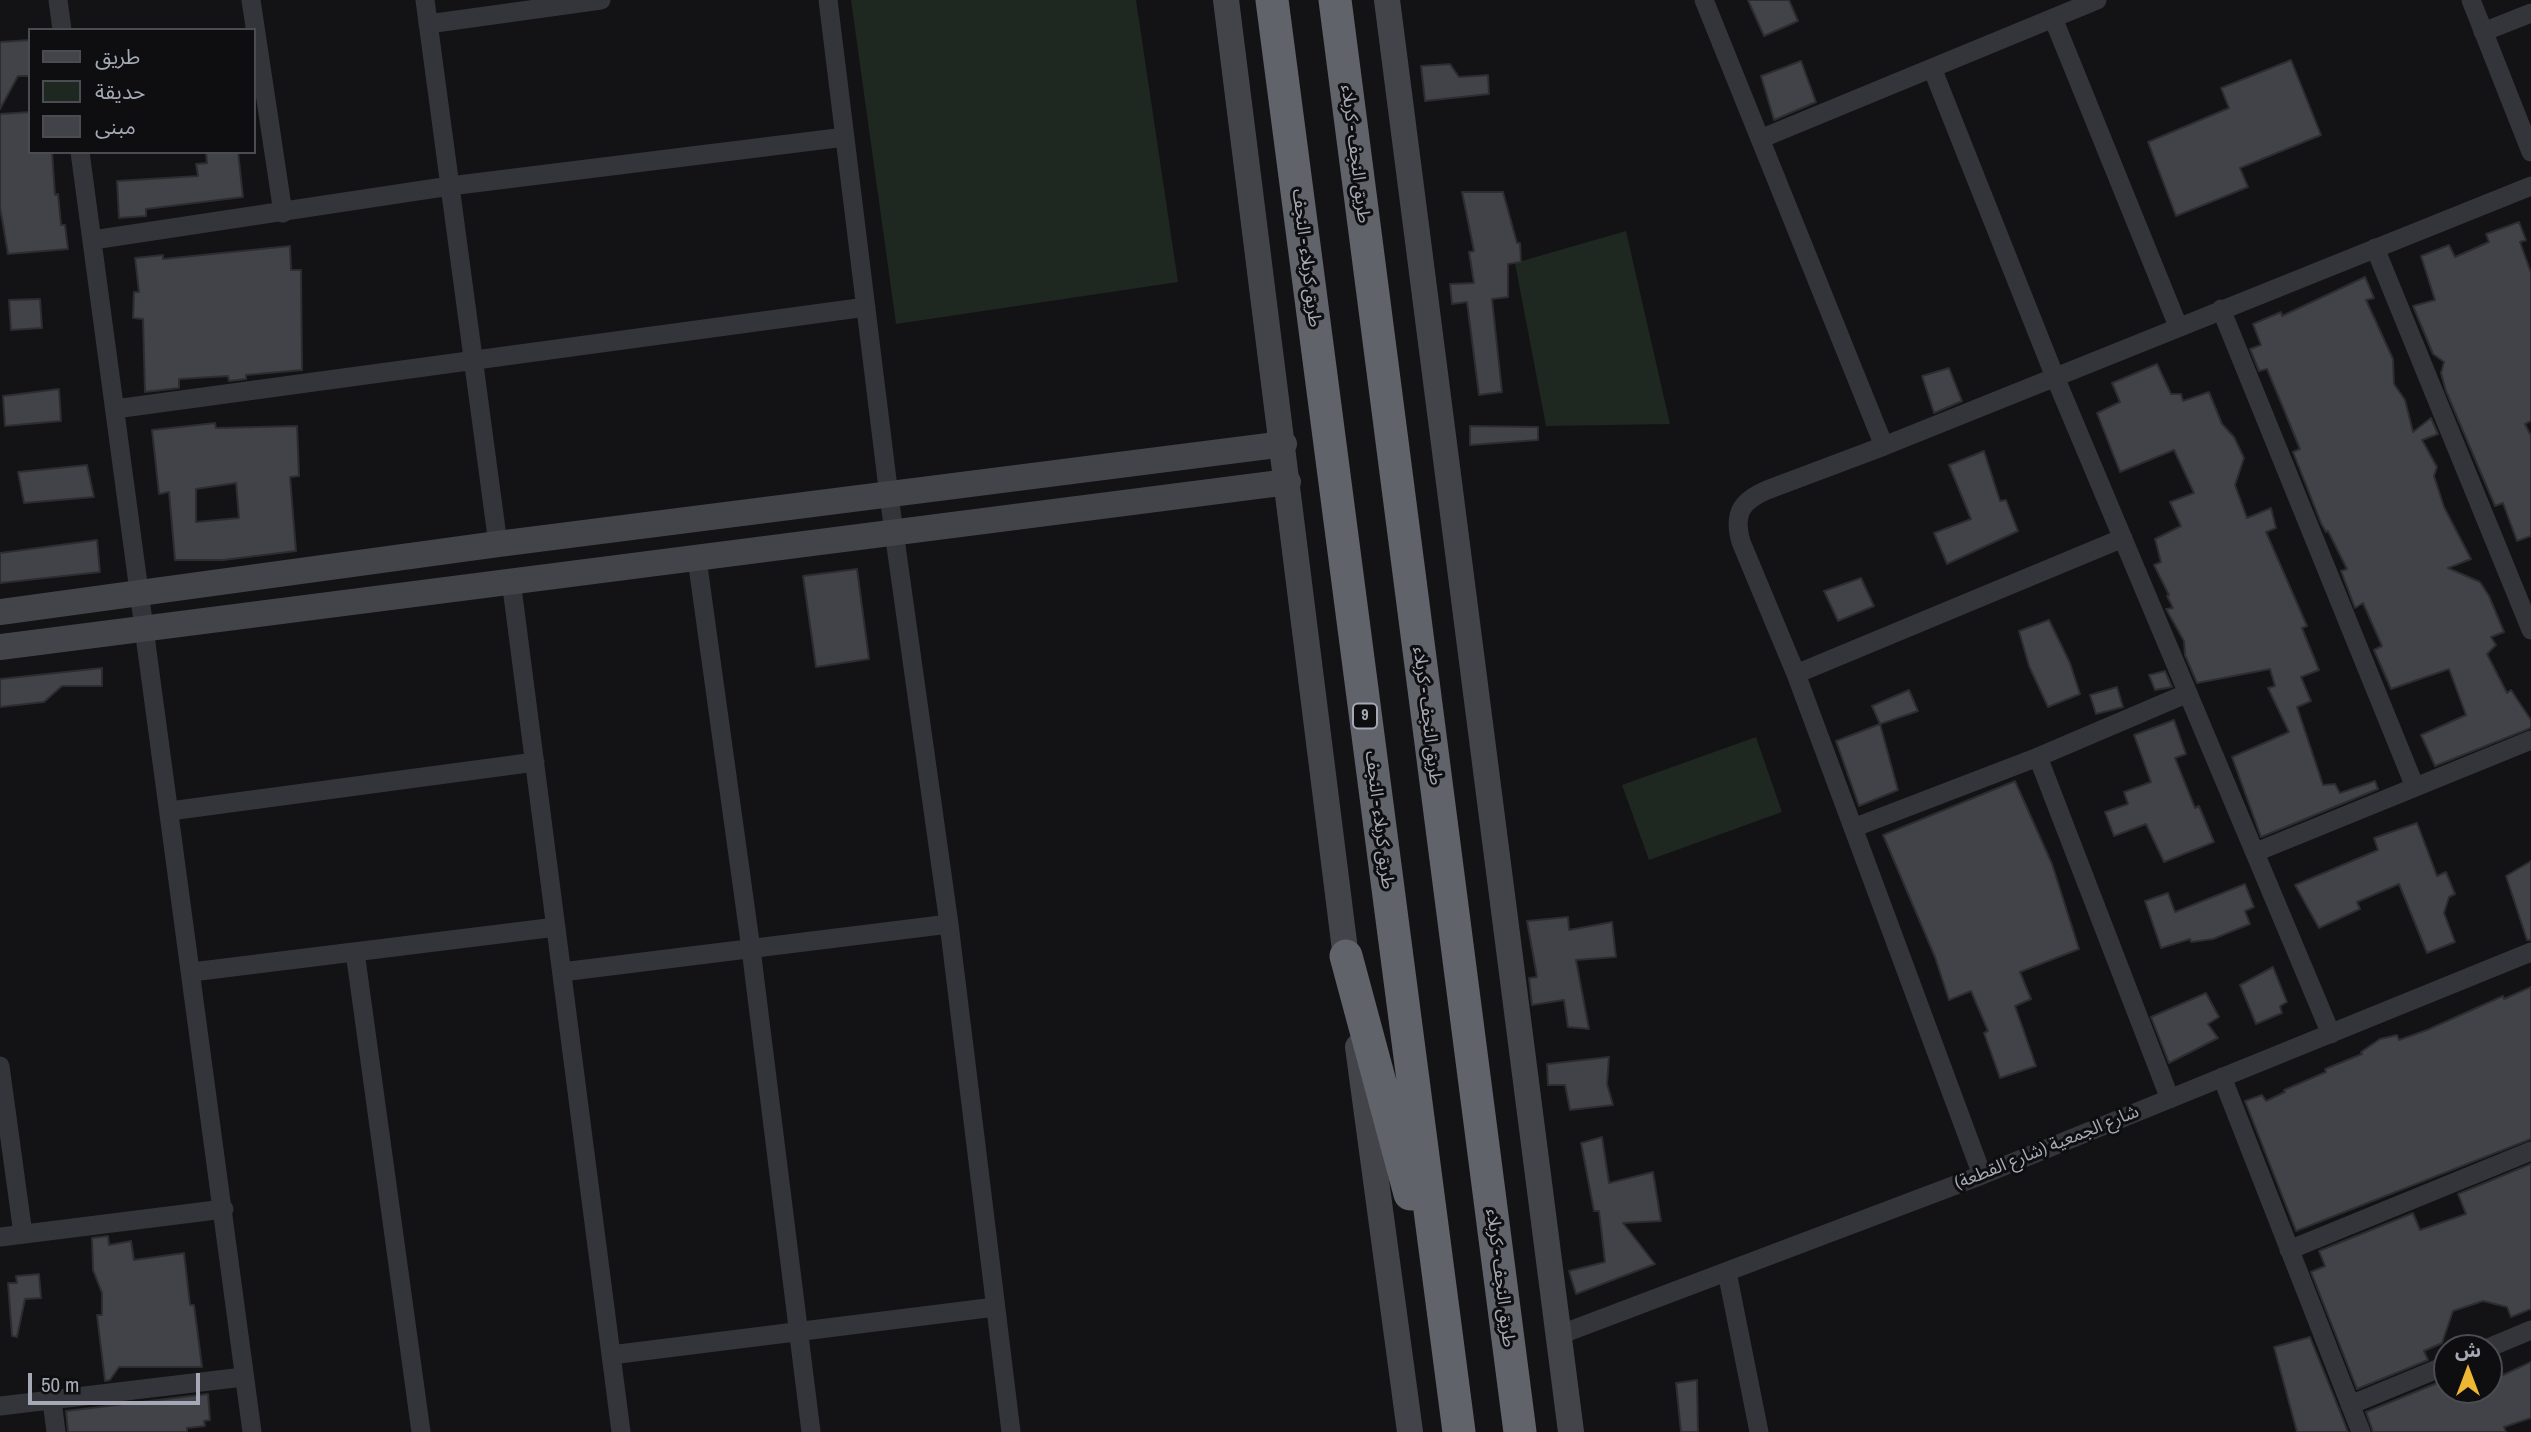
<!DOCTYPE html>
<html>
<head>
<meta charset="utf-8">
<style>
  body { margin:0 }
  #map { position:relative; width:2531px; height:1432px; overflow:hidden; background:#131315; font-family:"Archivo Narrow","Noto Sans Arabic",sans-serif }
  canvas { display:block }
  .legend { position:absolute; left:28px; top:28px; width:228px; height:126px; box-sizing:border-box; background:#0e0e10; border:2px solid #4a4c52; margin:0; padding:9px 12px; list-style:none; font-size:21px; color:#a5a9b5 }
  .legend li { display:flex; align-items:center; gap:14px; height:35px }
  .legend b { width:35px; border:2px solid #4a4c52 }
  .north { position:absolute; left:2433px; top:1334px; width:70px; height:70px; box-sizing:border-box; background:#0e0e10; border:2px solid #4a4c52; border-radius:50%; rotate:0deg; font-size:19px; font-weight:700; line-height:28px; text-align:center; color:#a5a9b5 }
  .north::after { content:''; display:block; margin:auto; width:24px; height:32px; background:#edb633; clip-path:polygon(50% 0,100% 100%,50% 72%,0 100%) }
  .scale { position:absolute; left:28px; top:1373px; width:172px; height:32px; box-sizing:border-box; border:4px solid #a5a9b5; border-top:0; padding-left:9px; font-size:21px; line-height:24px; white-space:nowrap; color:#a5a9b5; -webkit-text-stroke:5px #0e0e10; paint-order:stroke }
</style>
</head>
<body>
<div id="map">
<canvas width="2531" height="1432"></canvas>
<ul class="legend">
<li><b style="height:9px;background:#42444a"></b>طريق</li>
<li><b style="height:19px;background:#1f2721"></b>حديقة</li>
<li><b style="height:19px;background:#424348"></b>مبنى</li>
</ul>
<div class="north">ش</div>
<div class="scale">50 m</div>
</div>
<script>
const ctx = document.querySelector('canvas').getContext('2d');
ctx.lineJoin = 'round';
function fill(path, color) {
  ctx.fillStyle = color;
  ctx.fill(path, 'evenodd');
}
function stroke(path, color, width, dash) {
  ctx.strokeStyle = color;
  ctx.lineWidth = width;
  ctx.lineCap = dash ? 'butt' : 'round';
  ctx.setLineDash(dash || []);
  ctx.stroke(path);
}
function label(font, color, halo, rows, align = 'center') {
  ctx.font = font + ' "Archivo Narrow","Noto Sans Arabic",sans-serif';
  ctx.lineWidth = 6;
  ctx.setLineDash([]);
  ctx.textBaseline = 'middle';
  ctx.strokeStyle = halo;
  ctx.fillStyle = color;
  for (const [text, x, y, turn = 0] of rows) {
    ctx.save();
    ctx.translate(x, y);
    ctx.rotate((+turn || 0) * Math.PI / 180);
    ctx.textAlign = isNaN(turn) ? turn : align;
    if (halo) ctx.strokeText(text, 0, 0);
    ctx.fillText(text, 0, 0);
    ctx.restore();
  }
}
fill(new Path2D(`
  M851,0H1136L1178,282L896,324Z
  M1626,231L1670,424L1546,426L1515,263Z
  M1756,737L1782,812L1649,860L1622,785Z`), '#1f2721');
const building = new Path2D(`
  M1748,0H1789L1798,21L1764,36Z
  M30,40V76H18L0,109V42Z
  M2291,60L2321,135L2240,168L2248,187L2176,216L2148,142L2229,108L2221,88Z
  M1801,61L1816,102L1774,120L1761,76Z
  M1450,64L1459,77L1488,75L1489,94L1425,101L1421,66Z
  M30,112V152H52L55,195L58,194L61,225H65L68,249L8,254L0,207V114Z
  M206,152H238L243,197L146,209V216L119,218L117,181L198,176L196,164L207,163Z
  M1462,192H1503L1517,243H1520L1521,262L1508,264V297L1492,299L1502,392L1479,395L1467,302L1452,304L1450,284L1474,283L1469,252L1474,251Z
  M2519,222L2526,240L2520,242L2531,273V421L2525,424L2531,436V536L2517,541L2503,503L2495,506L2446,391L2441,373L2444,362L2433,354L2413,306L2435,300L2421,256L2449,245L2455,257L2489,242L2486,234Z
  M290,246L291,270H301L302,370L246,375V379L229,381L228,376L179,379V388L145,392L143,319L133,318L134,292H139L135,258L163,255V259Z
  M2365,277L2374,298L2366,300L2393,359L2394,384L2405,400L2413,432L2431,418L2438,434L2422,440L2437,467L2434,476L2444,507L2471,559L2448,568L2480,582L2489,596L2504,632L2491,637L2496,645L2487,654L2507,693L2511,690L2531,720V728L2435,766L2421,735L2466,715L2449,669L2391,689L2374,650L2382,646L2363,603L2355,608L2341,571L2347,569L2328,531L2326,532L2321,523L2293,452L2300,449L2282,405L2267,369L2259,371L2250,349L2261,345L2253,324L2281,312L2282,316Z
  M40,299L42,328L11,330L9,300Z
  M2157,364L2171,394H2181L2183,401L2209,392L2222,424L2234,437L2244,458L2235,485L2247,518L2271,508L2276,528L2266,532L2307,626L2302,628L2319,670L2301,677L2311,701L2297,707L2323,785L2335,784L2340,793L2375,781L2378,789L2261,837L2232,757L2289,732L2268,688L2275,686L2270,669L2197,683L2185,655L2184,641L2166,609L2173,608L2167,596L2169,595L2154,565L2161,562L2155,539L2181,526L2170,502L2194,493L2174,450L2120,472L2097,413L2120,402L2112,383Z
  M1949,368L1962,401L1934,413L1922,376Z
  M59,389L61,421L5,426L3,396Z
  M215,423L216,428L297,426L299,476L290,477L296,551L223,560H175L169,492L159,494L152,430ZM236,483L239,518L196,522V489Z
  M1470,426L1538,427V440L1470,445Z
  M1984,451L2000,501L2006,500L2018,531L1947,564L1934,533L1971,519L1949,465Z
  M87,465L94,497L24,503L18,472Z
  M97,540L100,572L0,583V553Z
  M857,569L869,659L816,667L803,576Z
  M1861,578L1874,606L1838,621L1824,591Z
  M2049,620L2070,663L2080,694L2048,707L2029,666L2019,631Z
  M102,668V686H62L44,702L0,707V679Z
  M2165,671L2172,687L2155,690L2149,675Z
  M2117,687L2123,707L2096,714L2090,695Z
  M1909,690L1918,711L1880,724L1872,706Z
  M2174,720L2186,754L2175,758L2195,808L2199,806L2214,842L2164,862L2146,824L2114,836L2105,812L2128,804L2124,792L2151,782L2134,735Z
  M1880,724L1898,790L1859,806L1836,741Z
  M2015,781L2052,864L2079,949L2020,972L2031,999L2015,1006L2036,1066L2000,1078L1984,1033L1988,1031L1971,991L1949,1000L1935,957L1883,835Z
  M2417,823L2437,876L2446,872L2455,894L2449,897L2444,913L2455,942L2427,953L2399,884L2357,902L2360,909L2319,928L2295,885L2378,850L2374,838Z
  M2531,861V940H2527L2506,876Z
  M2245,884L2254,907L2245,911L2250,924L2213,939L2191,942L2190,939L2161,948L2145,901L2168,893L2175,912Z
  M1568,917L1569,930L1612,922L1616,957L1576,960L1589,1029L1568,1027L1564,1000L1532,1005L1529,978L1537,977L1527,921Z
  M2273,967L2287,1002L2280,1006L2282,1013L2256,1024L2240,985Z
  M2531,987V1139L2296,1231L2245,1101L2262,1095L2266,1101L2285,1092L2284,1090L2326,1072L2325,1069L2362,1054L2361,1052L2380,1039L2397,1035L2399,1040L2427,1030L2503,996L2504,999Z
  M2206,993L2219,1017L2208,1024L2218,1038L2169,1063L2151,1017Z
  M1609,1057L1607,1084L1613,1105L1570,1110L1565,1085H1548L1547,1064Z
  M1602,1137L1609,1183L1653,1172L1661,1221L1623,1223L1655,1264L1576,1294L1569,1271L1605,1262L1599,1211H1594L1581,1143Z
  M2531,1164V1309L2511,1317L2507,1307L2483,1301L2453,1311L2442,1343L2424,1351L2428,1360L2357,1389L2311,1272L2325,1266L2319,1251L2413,1213L2420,1230L2466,1214L2458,1194Z
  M108,1236L109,1245L131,1241L134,1260L184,1253L190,1305H194L202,1367H119L110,1380L105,1381L97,1315H102V1293L93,1270L92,1238Z
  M39,1274L41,1298L25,1299L17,1337L12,1336L8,1283H17L16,1276Z
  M2310,1337L2339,1409L2348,1432H2297L2274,1347Z
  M2496,1358L2503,1375L2531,1362V1418L2504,1427L2506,1432H2373L2366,1412L2447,1379V1390H2489V1360Z
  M1697,1380L1698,1432H1681L1676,1383Z
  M208,1394L210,1420L204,1421L205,1426L187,1428V1432H68L66,1411Z`);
fill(building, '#424348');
stroke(building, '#2d2d31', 2);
stroke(new Path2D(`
  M58,0L62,30
  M251,0L283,213
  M425,0L498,544
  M828,0L889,496L949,924L1011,1432
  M1704,0L1884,446
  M2471,0L2531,152
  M2053,18L2178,326
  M428,24L601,0
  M2483,32L2531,13
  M1932,68L2055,377L2331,1034
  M1760,139L2097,0
  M80,152L252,1432
  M93,240L450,186L845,137
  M2375,248L2531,630
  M2221,309L2415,787
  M115,409L866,307
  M697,559L751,949L811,1432
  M511,580L621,1432
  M1796,674L2123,538
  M2038,757L2188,693
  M170,811L535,762
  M1853,828L2038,757L2170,1099
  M2256,852L2531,740
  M355,952L421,1432
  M192,972L556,927
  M562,972L949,924
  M0,1066L23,1234
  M2222,1077L2361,1432
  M1982,1175L1796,674L1741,542C1733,514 1741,501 1767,490L1884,446L2531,186
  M0,1237L224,1209
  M2289,1250L2531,1151
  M1727,1272L1759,1432
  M1559,1335L1982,1175L2531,952
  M2488,1348L2531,1330
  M611,1355L995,1307
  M52,1401L56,1432
  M2350,1405L2447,1365
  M0,1406L243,1377`), '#34353a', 19);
stroke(new Path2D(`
  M1226,0L1348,974
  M1387,0L1571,1432
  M0,612L498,544L1284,444
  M0,647L1288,482
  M1358,1047L1410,1432`), '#42444a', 26);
stroke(new Path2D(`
  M1272,0L1459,1432
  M1335,0L1520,1432
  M1346,956L1410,1194`), '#60636a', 33);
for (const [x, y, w] of [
  [1365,716,24]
]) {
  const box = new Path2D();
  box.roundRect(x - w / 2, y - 12.5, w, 25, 5);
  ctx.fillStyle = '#0e0e10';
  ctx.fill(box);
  stroke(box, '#a5a9b5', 2);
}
label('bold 16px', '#a5a9b5', null, [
  ["9",1365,716]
]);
label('18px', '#a5a9b5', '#0e0e10', [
  ["طريق النجف - کربلاء",1355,154,83],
  ["طريق کربلاء - النجف",1306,258,83],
  ["طريق النجف - کربلاء",1427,716,83],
  ["طريق کربلاء - النجف",1379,820,83],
  ["شارع الجمعية (شارع القطعة)",2047,1148,-22],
  ["طريق النجف - کربلاء",1500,1278,83]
]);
</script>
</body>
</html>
